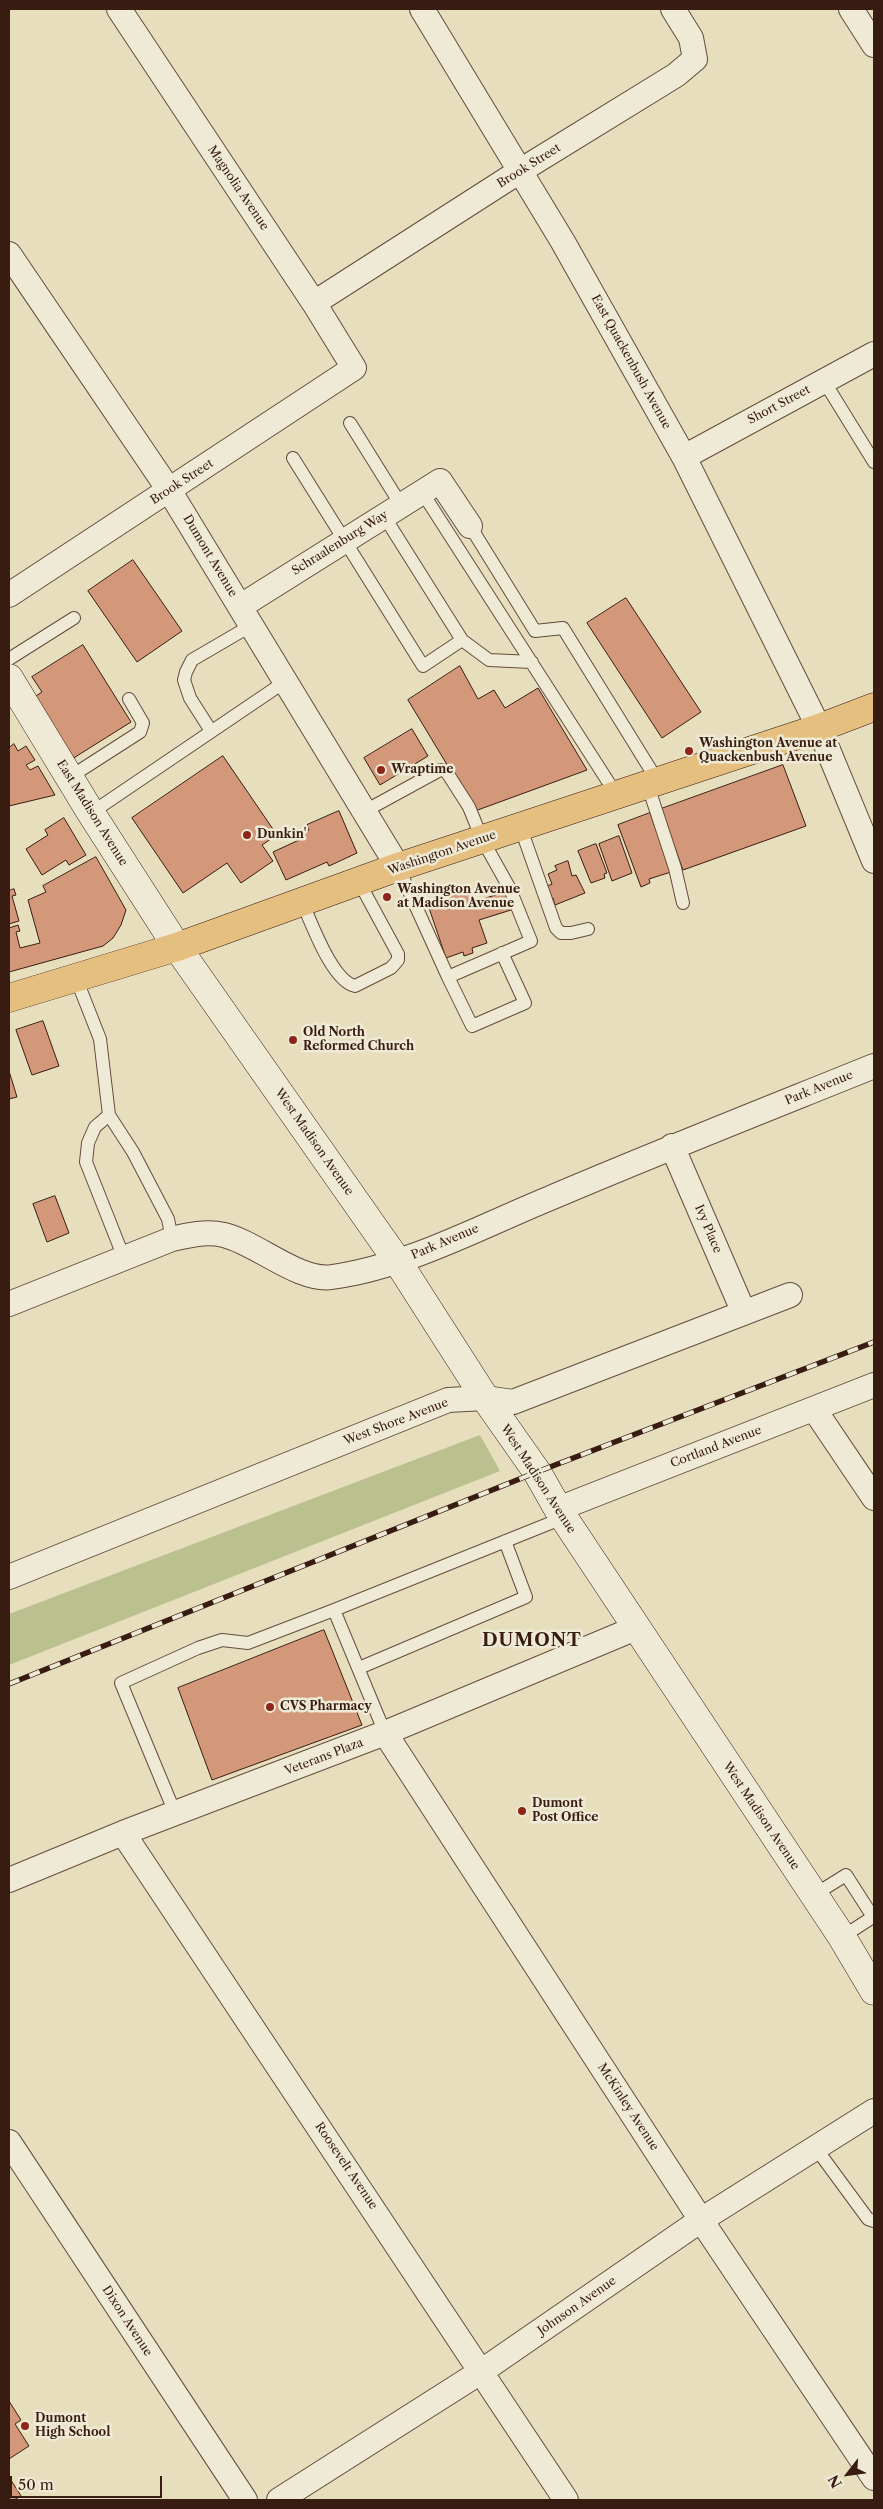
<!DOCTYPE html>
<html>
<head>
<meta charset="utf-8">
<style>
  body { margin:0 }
  #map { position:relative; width:883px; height:2509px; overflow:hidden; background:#e7debe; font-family:"Libre Caslon Text",serif }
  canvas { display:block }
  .frame { position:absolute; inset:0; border:10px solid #391c11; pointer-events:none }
  .north { position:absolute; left:823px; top:2449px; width:50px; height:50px; -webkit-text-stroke:4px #efead5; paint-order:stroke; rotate:240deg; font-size:14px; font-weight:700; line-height:20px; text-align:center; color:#391c11 }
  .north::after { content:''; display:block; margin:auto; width:18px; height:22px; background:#391c11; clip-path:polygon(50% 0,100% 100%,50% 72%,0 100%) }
  .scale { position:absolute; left:10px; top:2476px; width:152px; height:22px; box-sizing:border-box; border:2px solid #391c11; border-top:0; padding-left:6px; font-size:15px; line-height:18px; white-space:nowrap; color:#391c11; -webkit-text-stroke:4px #efead5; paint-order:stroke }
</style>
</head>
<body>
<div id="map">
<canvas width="883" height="2509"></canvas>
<div class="frame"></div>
<div class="north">N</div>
<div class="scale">50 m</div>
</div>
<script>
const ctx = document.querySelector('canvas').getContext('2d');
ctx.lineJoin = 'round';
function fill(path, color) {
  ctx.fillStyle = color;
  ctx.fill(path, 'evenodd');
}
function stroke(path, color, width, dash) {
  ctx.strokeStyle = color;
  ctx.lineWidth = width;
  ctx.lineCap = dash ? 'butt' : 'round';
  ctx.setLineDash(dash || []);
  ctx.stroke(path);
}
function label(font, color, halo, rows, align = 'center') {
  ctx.font = font + ' "Libre Caslon Text",serif';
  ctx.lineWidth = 5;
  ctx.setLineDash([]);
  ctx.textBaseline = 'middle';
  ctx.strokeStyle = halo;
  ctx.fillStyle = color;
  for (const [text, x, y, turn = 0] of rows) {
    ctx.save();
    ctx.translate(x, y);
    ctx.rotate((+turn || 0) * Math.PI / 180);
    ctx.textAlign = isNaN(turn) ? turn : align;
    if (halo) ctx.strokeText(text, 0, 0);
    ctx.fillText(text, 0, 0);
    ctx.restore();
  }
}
fill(new Path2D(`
  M480,1435L500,1471L9,1665V1614Z`), '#bac08e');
const building = new Path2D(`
  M133,560L182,631L137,662L88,591Z
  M626,598L701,712L662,738L587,623Z
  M83,645L131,722L72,759L33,698L42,692L32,677Z
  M460,666L478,699L494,690L505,708L538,688L587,770L475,811L408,700Z
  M412,729L428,756L380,785L364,758Z
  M14,744L18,751L26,746L35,760L26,765L30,770L38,766L55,795L9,806V748Z
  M223,756L277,835L262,845L273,861L241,883L227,863L183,893L132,818Z
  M783,765L806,826L683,870L661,809Z
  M339,811L357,853L329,866L327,862L286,880L273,852L299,840L297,835L309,830L307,825Z
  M650,813L671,872L649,879L650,883L641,887L618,825Z
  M64,818L86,855L69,865L66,860L42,875L26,849L48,835L45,830Z
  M619,836L632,873L612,881L599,844Z
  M596,844L607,873L604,874L605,878L591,883L578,851Z
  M96,857L126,910L121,925L113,938L103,946L9,972V928L18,925L20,931L16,932L20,948L40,943L28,900L46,892L43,886Z
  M568,861L572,876L576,875L585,893L555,905L553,898L549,899L545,887L552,884L548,874L557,870L555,866Z
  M455,887L457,891L468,887L473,902L505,892L511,910L479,920L487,943L472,948L473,953L464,956L463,952L446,958L427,902L438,898L436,893Z
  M14,889L16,895L12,896L19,921L9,924V891Z
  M43,1021L59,1066L32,1075L16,1030Z
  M9,1071L17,1097L9,1099Z
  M55,1196L69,1233L47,1242L33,1204Z
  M324,1630L362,1725L212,1780L178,1688Z
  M9,2401L21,2420L15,2424L29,2446L9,2459Z
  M9,2477L21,2496L14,2500H9Z`);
fill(building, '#d3987a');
stroke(building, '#391c11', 1);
const service = new Path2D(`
  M824,381L874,462
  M350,423L401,505
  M293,458L423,666L462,640
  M422,492L616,794
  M384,516L462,640L489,660L532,662
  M470,526L535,631L563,628L657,780
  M9,659L74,618
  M211,731L190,698L184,680L186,672L192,660L252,625
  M70,777L140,732L143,723L129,699
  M647,783L675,868L683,903
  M365,811L440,770L446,771L469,807L482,839L510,889L531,941L448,977L398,867
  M91,813L286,681
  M520,826L556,928L561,933H571L588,929
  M302,902C312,924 332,981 355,986L391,968L398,960V954L359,882
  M448,977L472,1026L525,1003L502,953
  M76,978L100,1039L109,1115L133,1152L168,1219L172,1239
  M109,1115L95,1127L88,1143L86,1162L124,1258
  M359,1668L526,1597L505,1541
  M385,1733L334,1610L563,1518
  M175,1813L121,1683L198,1648L222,1640L248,1643L334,1610
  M814,1895L846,1875L873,1917L842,1937
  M815,2147L868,2219L874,2221`);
const minor = new Path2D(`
  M422,9L563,242L684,457L819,728L874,861
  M851,9L874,45
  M9,254L169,490L398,867
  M314,303L520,171L676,75L695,59L691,38L673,9
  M684,457L874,354
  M9,595L354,368L314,303L119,9
  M241,606L440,481L470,526
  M672,1146L744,1313
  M9,1304L172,1239C189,1235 206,1231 224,1235C257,1243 299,1282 332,1277C406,1267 480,1227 548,1199C656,1153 765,1110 874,1066
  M814,1409L874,1498
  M558,1509L874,1385
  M9,1577L448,1400L485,1398L513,1402L790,1295
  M385,1733L701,2220L874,2478
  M123,1833L566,2500
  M9,1880L123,1833L385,1733L636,1628
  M9,2142L245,2500
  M279,2500L482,2371L701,2220L874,2111`);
const secondary = new Path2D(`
  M9,678L91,813L177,947L398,1262L485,1398L537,1472L558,1509L842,1937L874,1991`);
const primary = new Path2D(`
  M9,998L177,947L398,867L819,728L874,707`);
stroke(service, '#644c3c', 14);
stroke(minor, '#644c3c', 26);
stroke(secondary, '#391c11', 29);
stroke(primary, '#391c11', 29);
stroke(service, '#efead5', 12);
stroke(minor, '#efead5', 24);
stroke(secondary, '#efead5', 28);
stroke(primary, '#e4bf7f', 28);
const rail = new Path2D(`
  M9,1684L537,1472L874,1342`);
stroke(rail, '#391c11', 5.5);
stroke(rail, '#efead5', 4, [11]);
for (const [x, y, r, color] of [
  [689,751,5,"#8f2418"],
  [381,770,5,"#8f2418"],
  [247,835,5,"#8f2418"],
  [387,897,5,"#8f2418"],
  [293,1040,5,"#8f2418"],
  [270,1707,5,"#8f2418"],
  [522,1811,5,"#8f2418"],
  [25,2426,5,"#8f2418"]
]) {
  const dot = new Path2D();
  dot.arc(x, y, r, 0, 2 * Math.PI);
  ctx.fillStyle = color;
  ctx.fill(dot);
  stroke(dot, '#efead5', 2);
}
label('12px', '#391c11', '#efead5', [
  ["Brook Street",529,166,-32],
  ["Magnolia Avenue",238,188,56],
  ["East Quackenbush Avenue",631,362,61],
  ["Short Street",779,405,-28],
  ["Brook Street",182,482,-33],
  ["Schraalenburg Way",340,543,-32],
  ["Dumont Avenue",210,556,59],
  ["East Madison Avenue",92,813,58],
  ["Washington Avenue",442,853,-19],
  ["Park Avenue",819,1088,-22],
  ["West Madison Avenue",314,1142,55],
  ["Ivy Place",708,1229,67],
  ["Park Avenue",445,1242,-23],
  ["West Shore Avenue",396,1422,-21],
  ["Cortland Avenue",716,1447,-21],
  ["West Madison Avenue",538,1479,57],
  ["Veterans Plaza",324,1757,-21],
  ["West Madison Avenue",761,1816,56],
  ["McKinley Avenue",628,2107,57],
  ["Roosevelt Avenue",346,2166,56],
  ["Johnson Avenue",577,2306,-35],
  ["Dixon Avenue",127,2321,57]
]);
label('bold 12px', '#391c11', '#efead5', [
  ["Washington Avenue at",699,744],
  ["Quackenbush Avenue",699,758],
  ["Wraptime",391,770],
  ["Dunkin'",257,835],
  ["Washington Avenue",397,890],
  ["at Madison Avenue",397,904],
  ["Old North",303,1033],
  ["Reformed Church",303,1047],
  ["CVS Pharmacy",280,1707],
  ["Dumont",532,1804],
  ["Post Office",532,1818],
  ["Dumont",35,2419],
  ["High School",35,2433]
], 'left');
ctx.letterSpacing = '1px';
label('bold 18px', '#391c11', '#efead5', [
  ["DUMONT",532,1641]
]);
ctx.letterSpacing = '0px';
</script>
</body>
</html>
